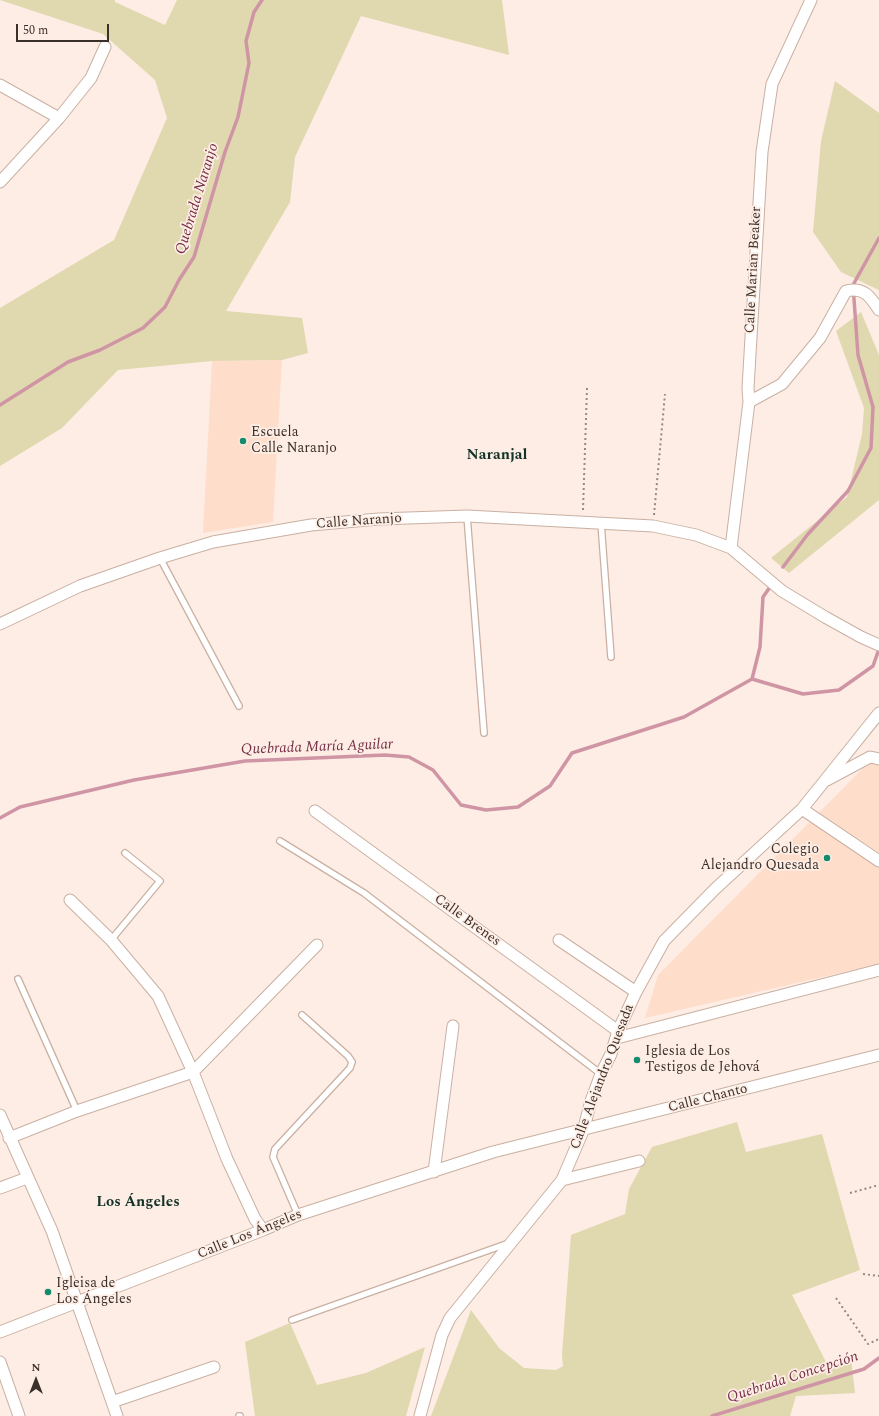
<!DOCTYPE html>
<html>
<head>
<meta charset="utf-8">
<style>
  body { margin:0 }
  #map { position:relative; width:879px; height:1416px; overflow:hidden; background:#fdede4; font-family:Spectral,serif }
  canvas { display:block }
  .north { position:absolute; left:16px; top:1360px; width:40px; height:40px; -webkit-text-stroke:3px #fdede4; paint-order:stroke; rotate:0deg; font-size:11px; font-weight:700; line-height:16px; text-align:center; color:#3a302a }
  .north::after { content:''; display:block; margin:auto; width:14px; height:18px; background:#3a302a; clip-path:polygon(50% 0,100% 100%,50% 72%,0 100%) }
  .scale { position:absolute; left:16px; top:24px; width:93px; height:18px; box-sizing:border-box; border:2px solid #3a302a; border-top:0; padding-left:5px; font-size:12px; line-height:14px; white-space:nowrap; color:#3a302a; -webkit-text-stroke:3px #fdede4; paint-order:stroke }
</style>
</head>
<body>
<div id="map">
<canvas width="879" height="1416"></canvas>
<div class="north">N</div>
<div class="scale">50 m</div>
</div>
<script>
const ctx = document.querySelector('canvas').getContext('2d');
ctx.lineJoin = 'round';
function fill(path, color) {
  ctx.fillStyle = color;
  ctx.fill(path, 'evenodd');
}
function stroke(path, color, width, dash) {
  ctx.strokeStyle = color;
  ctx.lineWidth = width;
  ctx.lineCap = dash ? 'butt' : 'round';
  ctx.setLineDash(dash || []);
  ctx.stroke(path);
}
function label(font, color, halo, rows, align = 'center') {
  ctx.font = font + ' Spectral,serif';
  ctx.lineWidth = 3.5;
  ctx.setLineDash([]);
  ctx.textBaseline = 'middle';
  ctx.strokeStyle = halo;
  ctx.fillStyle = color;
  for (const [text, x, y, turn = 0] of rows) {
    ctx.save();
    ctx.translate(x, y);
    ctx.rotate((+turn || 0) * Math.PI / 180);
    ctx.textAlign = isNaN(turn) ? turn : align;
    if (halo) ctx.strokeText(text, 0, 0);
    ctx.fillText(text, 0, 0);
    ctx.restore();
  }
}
fill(new Path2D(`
  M282,360L273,522L203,533L212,361Z
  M879,752V964L645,1018L658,975Z`), '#ffddcb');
fill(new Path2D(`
  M0,0H115V2L165,25L177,0H502L509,55L361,16L295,157L290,202L226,311L302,318L308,353L282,360L212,361L118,370L62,428L0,466V308L114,240L167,118L155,80L103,34Z
  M835,81L879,113V290L841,272L813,232L821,141Z
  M861,312L879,355V500L789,573L771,558L847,497L862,434L864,408L836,331Z
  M737,1122L746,1152L822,1134L860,1270L792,1295L826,1362L851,1359L855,1393L796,1396L790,1416H431L471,1310L499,1348L524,1368L556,1370L563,1366L562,1355L571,1235L625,1214L629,1189L652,1147Z
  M290,1323L317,1385L366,1373L425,1347L406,1416H255L245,1342Z`), '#e0d8af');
stroke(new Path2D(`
  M0,405L68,362L100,350L143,328L165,307L179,280L194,257L225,152L238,117L249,63L246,41L254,12L262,0
  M783,567L808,534L848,491L871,448L873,407L858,355L853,285L879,238
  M752,679L803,694L839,690L873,666L879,649
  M0,818L20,807L134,780L245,761L385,755L409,757L433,770L461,805L486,810L518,807L550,786L572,753L684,717L752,679L760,647L763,597L770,587
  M712,1416L864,1369L879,1358`), '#d095a5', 3.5);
const service = new Path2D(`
  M467,516L484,733
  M601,523L611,657
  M160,558L239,706
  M280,841L364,893L601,1074
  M111,940L160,881L125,853
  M18,979L77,1111
  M298,1215L273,1157L275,1149L350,1068L352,1062L348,1056L302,1015
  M292,1320L509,1243
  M239,1416H240`);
const minor = new Path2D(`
  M0,85L59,118
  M0,182L59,118L91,78L105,47
  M749,402L782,384L820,338L846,291C864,287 870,296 879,310
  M731,548L749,402L748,388L762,152L772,84L811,0
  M0,624L80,586L160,558L213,542L311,525L379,519L467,516L653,526L696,535L731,548L782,591L825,617L861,637L879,645
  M827,780L870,757L879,759
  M802,809L879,861
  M315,811L618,1031
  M70,900L111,940L158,996L193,1072L227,1159L255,1219L263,1230
  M559,940L636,992
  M617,1038L879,970
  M0,1115L52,1231L117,1416
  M9,1138L77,1111L193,1072L317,945
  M434,1172L453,1026
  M562,1180L639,1161
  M0,1188L27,1178
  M0,1332L263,1230L298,1215L493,1152L879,1055
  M0,1362L19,1416
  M112,1402L214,1367
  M420,1416L442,1335L450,1318L562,1180L583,1131L591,1101L601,1074L611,1054L618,1031L636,992L664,941L715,889L802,809L879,713`);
stroke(service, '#c9b0a2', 8);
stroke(minor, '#c9b0a2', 13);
stroke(new Path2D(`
  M583,510L587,388
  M654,515L665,394
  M850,1193L879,1185
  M863,1274L879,1276
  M836,1298L868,1344L879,1339`), '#968982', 2, [2, 3]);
stroke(service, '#fff', 5.5);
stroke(minor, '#fff', 11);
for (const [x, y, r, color] of [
  [243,441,4,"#148b6d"],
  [827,858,4,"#148b6d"],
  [637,1060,4,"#148b6d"],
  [48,1292,4,"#148b6d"]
]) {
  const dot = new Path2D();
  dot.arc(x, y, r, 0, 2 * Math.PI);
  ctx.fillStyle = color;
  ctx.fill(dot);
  stroke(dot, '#fdede4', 1.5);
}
label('14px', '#3a302a', '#fdede4', [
  ["Calle Marian Beaker",754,270,-87],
  ["Calle Naranjo",359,522,-4],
  ["Calle Brenes",467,921,36],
  ["Calle Alejandro Quesada",603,1077,-69],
  ["Calle Chanto",708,1099,-14],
  ["Calle Los Ángeles",250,1235,-22]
]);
label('14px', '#3a302a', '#fdede4', [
  ["Escuela",251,433],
  ["Calle Naranjo",251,449],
  ["Colegio",819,850,"right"],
  ["Alejandro Quesada",819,866,"right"],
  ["Iglesia de Los",645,1052],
  ["Testigos de Jehová",645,1068],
  ["Igleisa de",56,1284],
  ["Los Ángeles",56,1300]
], 'left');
label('italic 15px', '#752d46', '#fdede4', [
  ["Quebrada Naranjo",198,199,-73],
  ["Quebrada María Aguilar",317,748,-2],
  ["Quebrada Concepción",793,1378,-18]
]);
label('bold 15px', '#143228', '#fdede4', [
  ["Naranjal",497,456],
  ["Los Ángeles",138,1203]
]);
</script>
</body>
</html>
